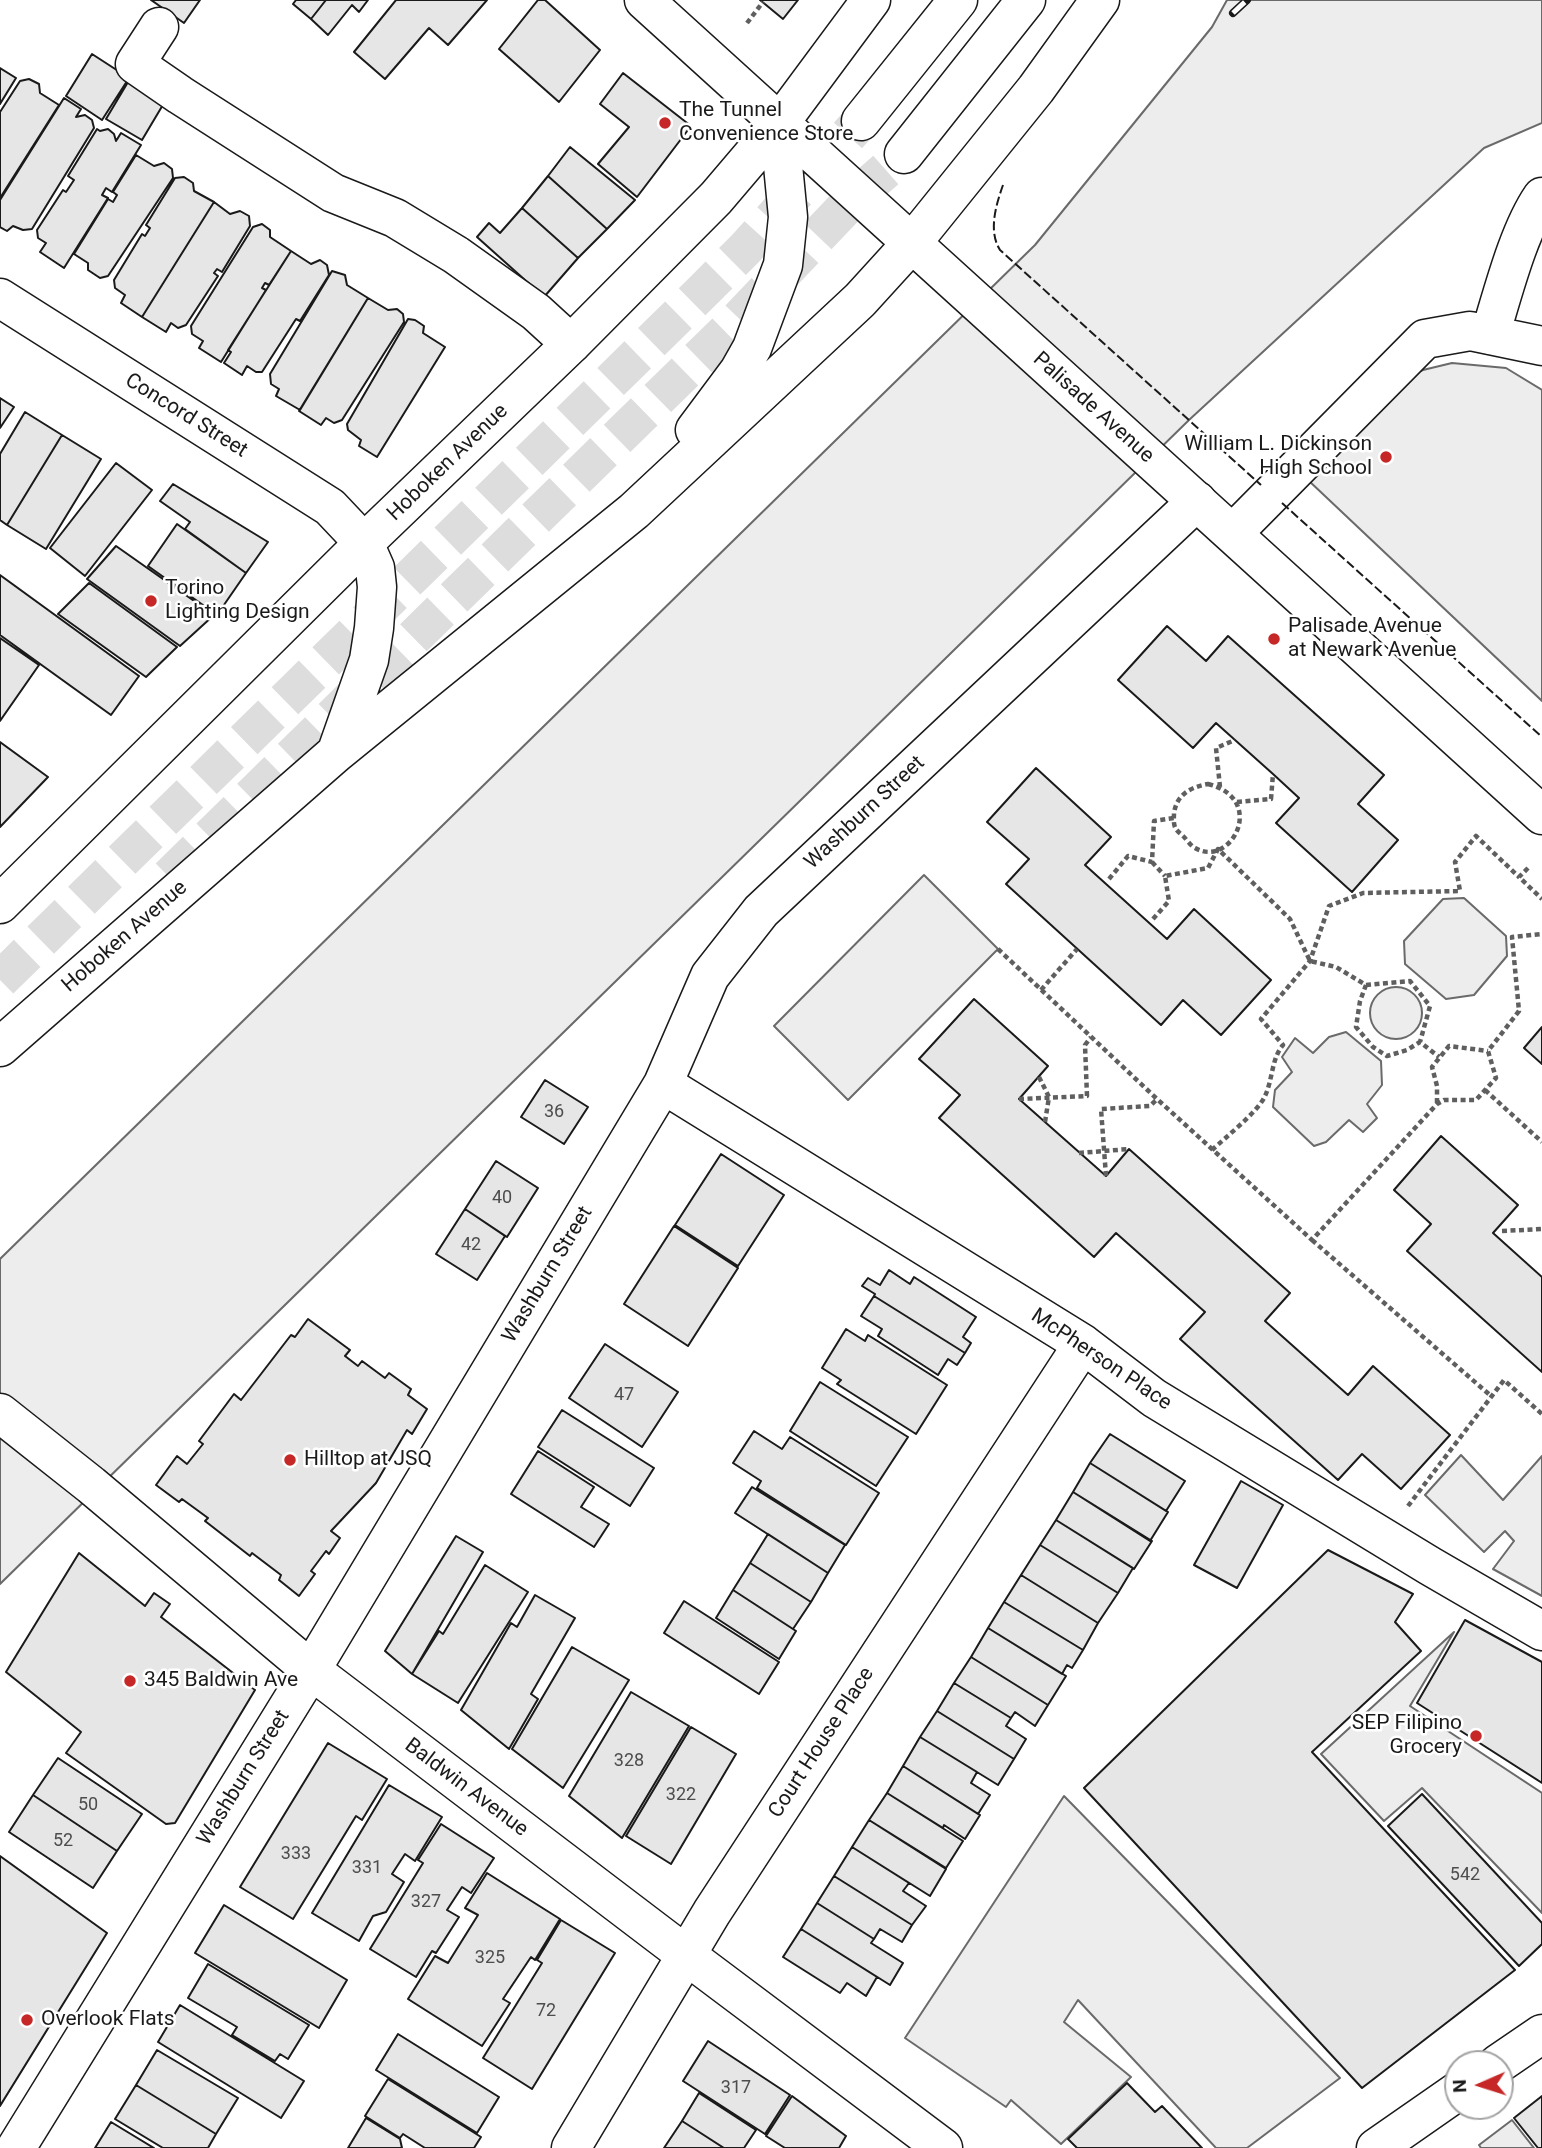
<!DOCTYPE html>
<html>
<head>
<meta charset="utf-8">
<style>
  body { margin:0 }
  #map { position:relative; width:1542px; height:2148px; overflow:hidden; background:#fff; font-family:Roboto,sans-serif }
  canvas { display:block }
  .north { position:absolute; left:1444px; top:2050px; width:70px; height:70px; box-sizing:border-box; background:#fff; border:2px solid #a3a3a3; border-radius:50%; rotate:267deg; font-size:19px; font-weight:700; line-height:28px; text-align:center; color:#1a1a1a }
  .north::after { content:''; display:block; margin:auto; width:24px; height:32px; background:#c62828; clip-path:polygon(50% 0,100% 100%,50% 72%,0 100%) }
</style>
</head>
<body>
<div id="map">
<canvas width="1542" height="2148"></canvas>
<div class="north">N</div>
</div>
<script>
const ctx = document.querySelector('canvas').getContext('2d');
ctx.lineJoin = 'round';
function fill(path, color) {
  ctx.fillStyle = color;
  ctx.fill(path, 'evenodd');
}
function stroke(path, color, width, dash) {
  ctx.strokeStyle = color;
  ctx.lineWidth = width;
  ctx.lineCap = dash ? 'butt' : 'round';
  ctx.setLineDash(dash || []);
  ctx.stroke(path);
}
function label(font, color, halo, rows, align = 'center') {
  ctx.font = font + ' Roboto,sans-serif';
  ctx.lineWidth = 5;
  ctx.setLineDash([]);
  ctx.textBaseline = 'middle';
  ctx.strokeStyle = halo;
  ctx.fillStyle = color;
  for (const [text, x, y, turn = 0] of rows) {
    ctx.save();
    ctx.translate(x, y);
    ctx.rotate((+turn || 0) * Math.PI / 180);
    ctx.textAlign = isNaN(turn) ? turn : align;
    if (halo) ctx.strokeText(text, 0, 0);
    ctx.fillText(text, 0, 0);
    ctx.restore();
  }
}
const built = new Path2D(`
  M1227,0H1542V123L1484,148L1189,420L0,1584V1259L1035,245L1212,27Z
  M1452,363L1506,368L1542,390V701L1308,480L1404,378L1423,370Z
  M924,875L998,949L848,1100L774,1026Z
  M1464,898L1506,936L1507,956L1474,995L1446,999L1405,964L1404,941L1443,899Z
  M1370 1013a26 26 0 1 1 52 0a26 26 0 1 1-52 0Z
  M1346,1032L1381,1061L1382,1085L1367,1104L1377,1118L1363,1132L1349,1120L1326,1142L1314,1146L1273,1107L1275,1090L1292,1072L1282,1057L1295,1038L1313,1053L1329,1037Z
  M1461,1455L1503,1500L1542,1456V1596L1493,1569L1514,1541L1505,1531L1484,1552L1425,1495Z
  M1454,1632L1410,1706L1542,1793V1913L1422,1788L1384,1821L1321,1754Z
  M1064,1796L1340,2078L1247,2148H1216L1078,2000L1064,2022L1131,2077L1061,2144L1011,2100L1006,2107L905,2038Z
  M1512,2120L1534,2148H1481L1479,2145Z`);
fill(built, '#ededed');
stroke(built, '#6a6a6a', 2);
const building = new Path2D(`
  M151,0H200L184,23Z
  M296,0H326L311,19L293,4Z
  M326,0H368L359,12L352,5L328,35L311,19Z
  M396,0H487L448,45L429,28L385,79L354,52Z
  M538,0H545L600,50L559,102L499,49Z
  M760,0H798L783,19Z
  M92,54L129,78L102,120L66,96Z
  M0,68L16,78L0,104Z
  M623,73L691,126L637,197L598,164L629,127L600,104Z
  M131,77L167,98L142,140L106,119Z
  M29,79L39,84L40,93L59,105L0,198V112L20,81Z
  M64,98L81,109L76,117L85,115L92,120L94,128L32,229L23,230L13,226L7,231L0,227V200Z
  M97,129L100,131L108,129L114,134L116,141L121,133L141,145L112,192L106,188L102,195L108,198L64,268L40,252L46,243L38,238L37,230L63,190L66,192L74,180L68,176Z
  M570,147L635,200L607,229L548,176Z
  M136,155L154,166L164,163L172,169L173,178L108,276L100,278L88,270V263L74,254L108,199L113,202L117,195L113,192Z
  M548,176L607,229L578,258L522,208Z
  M184,177L193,183L194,191L214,202L142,317L121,303L125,295L115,288L114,280L142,234L145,236L150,228L146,225L175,178Z
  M214,202L230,214L240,211L249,216L250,226L222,272L217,269L214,273L218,276L186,325L178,328L171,323L166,332L142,317Z
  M522,208L578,258L544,297L477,237L489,223L500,233Z
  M262,224L270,230V237L291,251L269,285L265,283L262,288L266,290L221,362L199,348L203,341L192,334L191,326L253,227Z
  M291,251L311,264L320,260L327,265L329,275L300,321L296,319L262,372H256L247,366L242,375L224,363L231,352L228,350Z
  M332,271L345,275L347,285L368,298L300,410L276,396L279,389L271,384L270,374Z
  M368,298L388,310L397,309L403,314L404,322L342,420L334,423L326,418L321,425L299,411Z
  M408,319L415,320L424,326L423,333L445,347L377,457L359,446L361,440L348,430L347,424Z
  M0,398L14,407L0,428Z
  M25,412L62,435L7,525L0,520V454Z
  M62,435L101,459L46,549L7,525Z
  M116,463L152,490L85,576L50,548Z
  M173,484L268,542L246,573L185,529L190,522L160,501Z
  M177,524L246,573L217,615L148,566Z
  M116,546L214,615L180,646L87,579Z
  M0,575L139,676L111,715L0,635Z
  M89,583L177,647L146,677L58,614Z
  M1167,626L1206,661L1228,636L1384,775L1358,804L1398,840L1352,892L1276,823L1299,798L1273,774L1216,723L1193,748L1118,680Z
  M0,638L39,665L0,721Z
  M0,742L48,777L0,827Z
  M1036,768L1111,837L1085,865L1167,939L1194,909L1271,980L1221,1035L1183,1000L1161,1025L1006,884L1029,859L987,822Z
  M974,999L1048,1066L1019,1099L1106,1176L1129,1149L1290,1293L1265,1321L1348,1395L1373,1366L1450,1435L1401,1489L1362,1454L1338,1480L1180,1339L1205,1312L1116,1233L1094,1257L939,1118L960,1095L919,1059Z
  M1542,1027V1064L1524,1048Z
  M545,1080L588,1107L564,1144L521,1117Z
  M1441,1136L1518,1205L1493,1233L1542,1277V1372L1407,1251L1431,1224L1394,1190Z
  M721,1154L784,1195L738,1266L675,1225Z
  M496,1161L538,1188L507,1237L465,1209Z
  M465,1209L505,1236L477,1280L436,1254Z
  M674,1226L738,1268L688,1346L624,1304Z
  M889,1270L910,1284L914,1277L976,1317L963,1337L971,1343L965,1353L874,1296L875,1294L862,1286L868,1278L880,1285Z
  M874,1296L965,1353L957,1365L948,1359L938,1375L878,1336L882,1329L861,1316Z
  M308,1319L350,1350L345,1356L358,1366L362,1361L385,1378L389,1373L411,1389L408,1395L427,1409L412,1434L407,1430L376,1483L331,1531L340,1538L329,1554L326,1551L311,1571L315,1574L299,1596L279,1580L281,1575L252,1553L250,1556L205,1521L208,1518L182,1499L179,1502L156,1485L177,1456L187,1464L203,1444L199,1441L234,1394L241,1400L291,1335L295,1337Z
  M846,1329L865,1341L868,1335L947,1385L916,1434L837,1384L841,1380L822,1368Z
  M605,1344L678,1392L642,1447L569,1398Z
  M820,1382L908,1437L876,1486L790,1431Z
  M562,1410L654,1468L630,1506L538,1447Z
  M754,1431L782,1449L790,1437L879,1493L846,1545L757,1488L761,1481L733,1463Z
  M1110,1434L1185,1481L1166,1511L1090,1463Z
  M538,1451L594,1487L581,1507L609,1524L594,1547L511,1494Z
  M1090,1463L1168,1512L1150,1541L1073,1492Z
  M1241,1481L1283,1505L1237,1588L1194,1565Z
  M752,1487L845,1545L828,1573L735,1513Z
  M1073,1492L1152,1541L1134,1569L1056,1520Z
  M1056,1520L1133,1568L1118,1593L1040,1545Z
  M768,1534L828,1573L811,1602L750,1563Z
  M456,1536L483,1552L412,1674L385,1651Z
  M1040,1545L1118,1593L1098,1623L1021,1575Z
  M1328,1550L1413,1594L1395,1622L1421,1651L1312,1752L1515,1970L1362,2088L1084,1788Z
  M79,1553L145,1606L154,1593L170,1604L161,1617L255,1690L175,1823L166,1824L66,1753L81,1732L6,1672Z
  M750,1563L811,1602L793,1629L733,1590Z
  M485,1565L528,1592L458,1703L412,1674L439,1631L443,1634Z
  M1021,1575L1098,1623L1083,1650L1004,1602Z
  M733,1590L796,1631L779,1659L716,1618Z
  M535,1595L575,1618L531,1694L538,1699L509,1749L461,1710L511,1623L517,1627Z
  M684,1601L779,1662L759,1694L664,1633Z
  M1004,1602L1083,1650L1072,1668L1067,1665L1062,1674L988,1628Z
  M1465,1620L1542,1662V1783L1417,1703Z
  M988,1628L1066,1676L1048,1705L971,1657Z
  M572,1647L629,1680L563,1788L512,1749Z
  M971,1657L1048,1705L1035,1726L1015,1712L1011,1718L954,1683Z
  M954,1683L1011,1718L1006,1726L1026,1739L1014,1759L937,1711Z
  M631,1692L689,1726L622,1838L569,1796Z
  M937,1711L1014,1759L998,1785L920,1737Z
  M691,1727L736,1754L671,1864L626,1836Z
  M920,1737L977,1772L971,1783L990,1795L978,1814L903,1766Z
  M328,1743L387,1779L362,1820L356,1816L293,1919L240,1887Z
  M58,1758L142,1814L117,1851L33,1795Z
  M903,1766L980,1815L965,1839L944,1825L943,1828L887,1793Z
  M389,1785L442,1817L415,1861L405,1854L392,1874L404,1882L386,1912L373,1916L359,1941L312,1913Z
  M887,1793L963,1841L946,1868L869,1820Z
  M1422,1794L1542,1923V1944L1519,1966L1388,1826Z
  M33,1795L117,1851L93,1888L9,1832Z
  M869,1820L946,1869L930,1896L852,1847Z
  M441,1824L494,1858L471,1893L462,1887L447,1910L459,1917L436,1953L432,1951L416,1977L370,1949L423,1863L418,1860Z
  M852,1847L909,1883L903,1891L926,1906L912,1925L834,1876Z
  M0,1856L107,1933L0,2106Z
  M487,1873L560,1919L535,1960L531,1957L503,1999L510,2003L482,2046L408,1999L435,1956L448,1963L478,1915L465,1908Z
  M834,1876L912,1925L902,1942L880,1929L874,1939L817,1903Z
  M817,1903L874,1939L871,1943L903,1963L890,1985L801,1929Z
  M224,1905L347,1980L319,2028L195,1953Z
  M561,1920L615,1953L532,2089L483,2058L542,1963L537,1960Z
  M801,1929L877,1977L866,1996L847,1983L840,1993L783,1957Z
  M208,1964L309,2025L288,2059L280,2054L275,2061L232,2035L237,2027L188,1998Z
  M180,2005L304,2081L281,2118L158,2042Z
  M398,2034L499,2097L477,2133L376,2070Z
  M708,2041L790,2095L765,2134L683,2081Z
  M157,2050L238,2098L216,2134L136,2085Z
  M388,2079L481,2137L474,2148H425L403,2134L400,2138L365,2116Z
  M1127,2083L1155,2112L1162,2106L1202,2148H1077L1068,2139Z
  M136,2085L216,2134L208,2148H163L115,2119Z
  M699,2093L756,2130L744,2148H724L682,2121Z
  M792,2096L846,2136L839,2148H785L766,2136Z
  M1542,2096V2148H1538L1514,2118Z
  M366,2118L400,2139L402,2148H348Z
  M682,2121L724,2148H664Z
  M111,2122L154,2148H95Z`);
fill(building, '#e6e6e6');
stroke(building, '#1a1a1a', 2);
stroke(new Path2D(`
  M169,877L736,322L854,198L904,154
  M0,980L704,290L745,249L861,121`), '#ddd', 38, [38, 19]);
const minor = new Path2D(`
  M159,27L135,64L180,95L333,193L395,218L456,255L536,312L571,344
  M0,298L330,507L364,543
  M1490,335C1503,293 1518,232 1542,197
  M1233,533L1425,339L1470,331L1542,346
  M663,1084L1083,1344L1154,1398L1430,1566L1542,1631
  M0,1413L91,1485L311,1670L686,1955L943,2148
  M16,2148L311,1670L663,1084L710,976L761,911L1197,501
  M571,2148L712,1912L1083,1344`);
const major = new Path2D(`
  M644,0L1542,815
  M695,430L739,371L752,348L783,265L788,217L779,124
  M337,751L369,660L374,628L377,587L375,568L364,543
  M0,904L364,543L571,344L716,198L779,124L871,0
  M0,1047L336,753L634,511L860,300L911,244
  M1498,2064L1542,2034
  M1376,2148L1458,2091`);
const highway = new Path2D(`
  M861,121L958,0
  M904,154L1026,0
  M911,244L1036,89L1100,0`);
stroke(minor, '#1a1a1a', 41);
stroke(major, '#1a1a1a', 41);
stroke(highway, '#1a1a1a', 41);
stroke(new Path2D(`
  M747,23L763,2
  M1208,784C1268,799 1231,869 1195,848C1191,846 1187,840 1184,837C1181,834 1178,832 1176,829C1173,825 1174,818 1174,813C1177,794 1191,787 1208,784Z
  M1220,787L1216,748L1235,740
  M1237,802L1271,799L1273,774
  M1152,862L1165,876
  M1528,868L1519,877L1542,899
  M1109,879L1128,856L1152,862L1154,821L1174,818
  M1153,919L1169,901L1165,876L1208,868L1218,849L1290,919L1310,961L1336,967L1366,985L1360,1001L1356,1027L1373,1047L1387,1056L1407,1050L1420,1042L1439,1057
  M998,949L1157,1099L1312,1240L1437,1104L1444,1100H1476L1496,1078L1488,1051L1519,1011L1512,937L1542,934
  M1366,985L1410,981L1430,1006L1420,1042
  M1041,990L1077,949
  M1039,1077L1049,1097L1045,1122
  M1485,1090L1542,1142
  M1019,1099L1087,1096L1085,1045L1091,1037
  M1437,1103V1086L1432,1067L1449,1046L1488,1051
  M1212,1150C1226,1137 1256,1113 1264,1098C1273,1081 1271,1059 1283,1045L1261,1019L1310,961L1329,906L1363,893L1460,891L1455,862L1476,836L1519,877
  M1079,1153L1129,1149
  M1106,1176L1101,1109L1150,1106L1157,1099
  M1502,1231L1542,1229
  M1312,1240L1491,1396
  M1408,1506L1504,1380L1542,1414`), '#5f5f5f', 4.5, [5, 3.5]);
stroke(minor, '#fff', 38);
stroke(major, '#fff', 38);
stroke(highway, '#fff', 38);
const rail = new Path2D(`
  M1233,13L1247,0`);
stroke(rail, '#1a1a1a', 8);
stroke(rail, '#fff', 5, [16]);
stroke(new Path2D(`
  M1003,185C996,205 988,231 1000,250L1261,485
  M1282,503L1542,737`), '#1a1a1a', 2, [9, 3.5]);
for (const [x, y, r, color] of [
  [665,123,7,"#c62828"],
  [1386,457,7,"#c62828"],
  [151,601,7,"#c62828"],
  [1274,639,7,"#c62828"],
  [290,1460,7,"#c62828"],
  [130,1681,7,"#c62828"],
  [1476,1736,7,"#c62828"],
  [27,2020,7,"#c62828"]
]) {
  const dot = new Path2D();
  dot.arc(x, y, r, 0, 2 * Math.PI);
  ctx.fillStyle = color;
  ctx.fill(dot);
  stroke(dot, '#fff', 2.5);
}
label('18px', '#4d4d4d', null, [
  ["36",554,1112],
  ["40",502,1198],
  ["42",471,1245],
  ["47",624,1395],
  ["328",629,1761],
  ["322",681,1795],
  ["50",88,1805],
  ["52",63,1841],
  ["333",296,1854],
  ["331",367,1868],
  ["542",1465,1875],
  ["327",426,1902],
  ["325",490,1958],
  ["72",546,2011],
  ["317",736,2088]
]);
label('21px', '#1a1a1a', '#fff', [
  ["The Tunnel",679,111],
  ["Convenience Store",679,135],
  ["William L. Dickinson",1372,445,"right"],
  ["High School",1372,469,"right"],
  ["Torino",165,589],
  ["Lighting Design",165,613],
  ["Palisade Avenue",1288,627],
  ["at Newark Avenue",1288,651],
  ["Hilltop at JSQ",304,1460],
  ["345 Baldwin Ave",144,1681],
  ["SEP Filipino",1462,1724,"right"],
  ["Grocery",1462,1748,"right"],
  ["Overlook Flats",41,2020]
], 'left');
label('21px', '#1a1a1a', '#fff', [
  ["Palisade Avenue",1093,408,42],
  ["Concord Street",186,416,32],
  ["Hoboken Avenue",448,463,-44],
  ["Washburn Street",865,813,-43],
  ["Hoboken Avenue",125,937,-41],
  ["Washburn Street",548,1275,-59],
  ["McPherson Place",1101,1360,34],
  ["Court House Place",822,1743,-57],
  ["Washburn Street",244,1778,-58],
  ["Baldwin Avenue",466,1788,37]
]);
</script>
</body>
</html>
